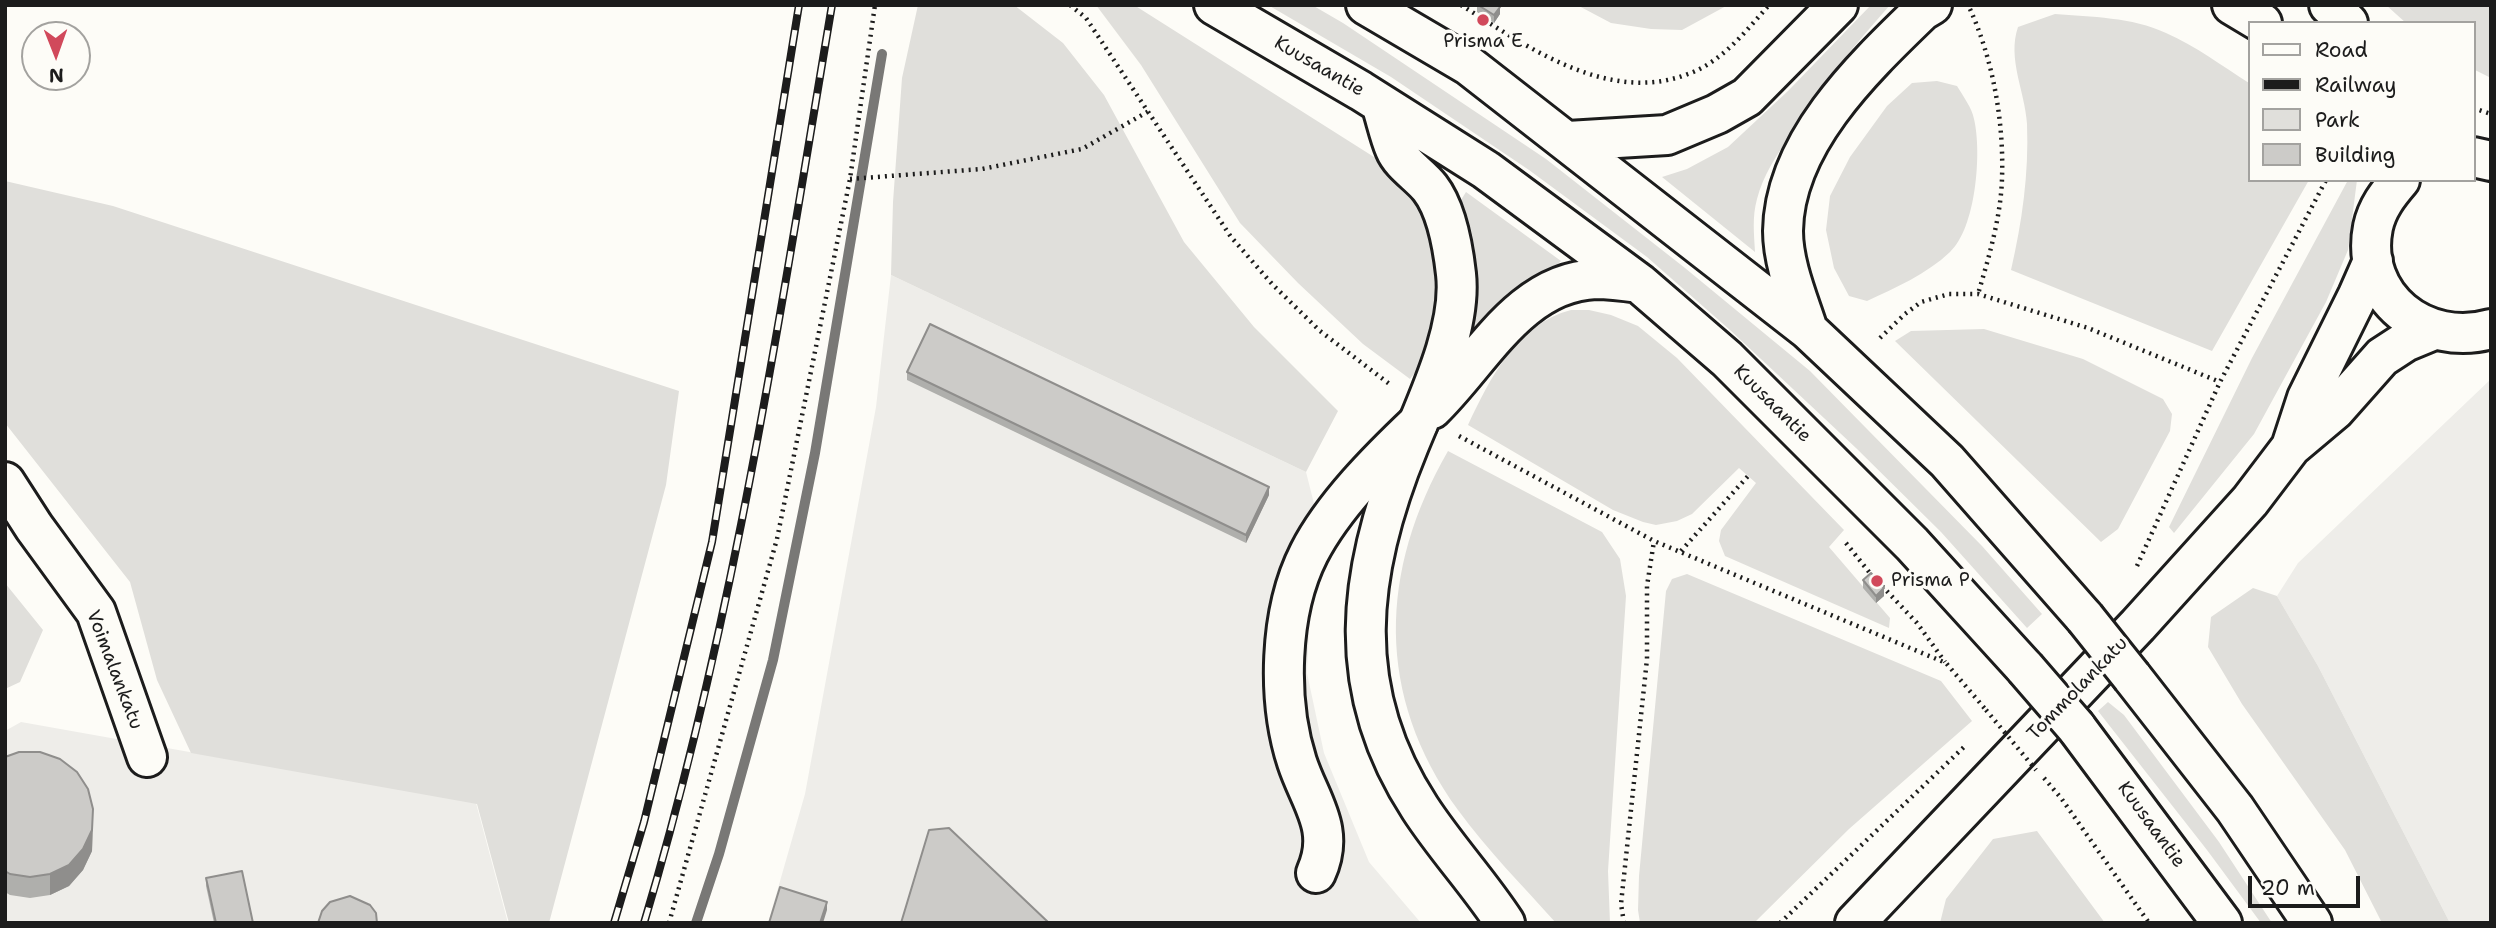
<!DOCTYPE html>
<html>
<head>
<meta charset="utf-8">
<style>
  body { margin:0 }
  #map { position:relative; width:2496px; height:928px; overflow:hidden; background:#fdfcf7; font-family:"Shantell Sans",sans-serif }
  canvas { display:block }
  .frame { position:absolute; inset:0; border:7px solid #1c1c1c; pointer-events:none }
  .legend { position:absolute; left:2248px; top:21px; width:228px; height:161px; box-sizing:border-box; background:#fdfcf7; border:2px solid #a3a29f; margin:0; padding:9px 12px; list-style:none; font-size:21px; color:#1c1c1c }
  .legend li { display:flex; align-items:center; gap:14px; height:35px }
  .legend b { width:35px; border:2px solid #a3a29f }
  .north { position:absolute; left:21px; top:21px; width:70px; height:70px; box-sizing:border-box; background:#fdfcf7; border:2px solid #a3a29f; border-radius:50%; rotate:179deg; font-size:19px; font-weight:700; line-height:28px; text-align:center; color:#1c1c1c }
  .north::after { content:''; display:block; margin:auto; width:24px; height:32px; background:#d1495b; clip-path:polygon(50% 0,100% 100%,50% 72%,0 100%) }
  .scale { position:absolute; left:2248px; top:876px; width:112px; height:32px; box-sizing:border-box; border:4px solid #1c1c1c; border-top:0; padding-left:9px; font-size:21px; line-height:24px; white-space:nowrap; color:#1c1c1c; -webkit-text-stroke:5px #fdfcf7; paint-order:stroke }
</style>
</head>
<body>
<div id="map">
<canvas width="2496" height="928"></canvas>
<div class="frame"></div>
<ul class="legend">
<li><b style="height:9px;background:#fdfcf7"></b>Road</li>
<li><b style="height:9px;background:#1c1c1c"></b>Railway</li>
<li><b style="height:19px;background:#e0dfdb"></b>Park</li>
<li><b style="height:19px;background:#cccbc8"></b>Building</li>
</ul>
<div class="north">N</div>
<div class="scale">20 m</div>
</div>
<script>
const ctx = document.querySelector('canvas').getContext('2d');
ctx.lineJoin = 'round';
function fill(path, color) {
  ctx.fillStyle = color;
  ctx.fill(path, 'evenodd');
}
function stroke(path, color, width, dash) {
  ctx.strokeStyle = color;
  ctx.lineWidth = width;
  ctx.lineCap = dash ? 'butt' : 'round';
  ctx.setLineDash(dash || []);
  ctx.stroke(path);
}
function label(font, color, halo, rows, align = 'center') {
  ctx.font = font + ' "Shantell Sans",sans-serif';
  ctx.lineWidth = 7;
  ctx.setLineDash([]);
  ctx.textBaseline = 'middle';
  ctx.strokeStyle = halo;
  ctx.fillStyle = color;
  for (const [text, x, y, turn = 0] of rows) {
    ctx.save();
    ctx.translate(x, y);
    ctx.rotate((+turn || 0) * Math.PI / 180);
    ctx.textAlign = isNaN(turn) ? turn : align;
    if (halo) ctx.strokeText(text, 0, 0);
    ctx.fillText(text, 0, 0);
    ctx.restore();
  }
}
fill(new Path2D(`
  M891,275L1306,472L1325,547L1310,607L1307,673L1324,753L1369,862L1421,923H768L805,794L876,407Z
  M2491,379V923H2450L2318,666L2277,596L2298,563Z
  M21,722L476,803L508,923H5V731Z`), '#eeede9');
fill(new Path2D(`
  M918,5H1014L1063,43L1104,95L1184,242L1254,327L1338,411L1306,472L891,275L893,202L902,78Z
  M1096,5H1134L1374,157C1383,165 1395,172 1403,182C1441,229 1448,295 1428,352C1425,362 1416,371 1410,379L1363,344L1298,283L1240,223L1141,65Z
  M1268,5H1312L1343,23L1546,159L1685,268L1810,371L1982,546L2042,614L2027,628L1941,532L1856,448L1730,330L1647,257L1529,170L1391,77Z
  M1577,5H1728L1682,30L1651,29L1611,23Z
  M1871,5H1890C1853,47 1818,89 1789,137C1776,156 1763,176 1757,199C1752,217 1754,234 1755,252L1662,177L1687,169L1728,147L1788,91Z
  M2386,5H2491V78L2473,69V23H2406Z
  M2055,14C2091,17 2132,17 2166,33C2196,46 2222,66 2249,83V180H2309L2212,351L2011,270C2022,222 2029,174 2027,124C2025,91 2007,59 2018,27Z
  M1937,81L1957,86C1963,96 1972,108 1974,119C1982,153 1976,228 1950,252C1927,274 1895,288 1867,301L1849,296L1834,268L1826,230L1830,196L1850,157L1887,106L1912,83Z
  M2348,180H2357L2348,250L2326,302L2254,434L2174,533L2169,527L2252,358Z
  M5,181L113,206L679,391L666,485L549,923H509L477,804L191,753L157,680L130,582L5,423Z
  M1466,192L1561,261C1552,271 1539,273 1527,280C1505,293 1490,309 1475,329L1470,326C1480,282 1479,242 1461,200Z
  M1571,310H1589L1611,315L1638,326L1677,358L1844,530L1829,547L1890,618L1889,628L1725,556L1719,541L1721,530L1756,483L1739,468L1692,514L1677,521L1656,525L1643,522L1613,510L1468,425C1490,378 1517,324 1571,310Z
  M1984,329L2083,359L2163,399L2172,414L2170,431L2118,529L2101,542L1895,341L1911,331Z
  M1448,451L1602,532L1620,559L1626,596L1608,871L1610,923H1556C1523,886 1487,850 1458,810C1375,695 1379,571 1448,451Z
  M1687,574L1941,681L1972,721L1849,829L1754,923H1640L1638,910L1639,876L1666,591L1672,579Z
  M5,583L43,630L20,682L5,689Z
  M2253,588L2277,596L2318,666L2450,923H2382L2345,850L2242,704L2208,647L2211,617Z
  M2108,702L2124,715L2219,842L2272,923H2261L2207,850L2098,711Z
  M2037,831L2105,923H1940L1946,899L1993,839Z`), '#e0dfdb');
stroke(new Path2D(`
  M696,923L719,854L773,660L815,453L882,54`), '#797876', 10);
const minor = new Path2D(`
  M2232,5L2262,23
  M2329,5L2348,23
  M2473,157L2491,161
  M2400,180C2388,194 2377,208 2373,227C2359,297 2425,348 2491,329
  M2291,447L2307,398L2358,295L2373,261
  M5,482L34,527L96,612L147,757
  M1316,873C1336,829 1310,802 1297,762C1277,700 1279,612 1309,553C1333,506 1380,459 1418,423
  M1855,923L2138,625L2250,501L2291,447L2335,410L2382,357L2405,342L2434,330`);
const major = new Path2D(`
  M1214,5L1361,91L1486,170L1639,283L1727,359L1912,544L2025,668
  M1366,5L1468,65L1808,330L1947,461L2085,618
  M1381,104C1386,119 1389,135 1395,149C1401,164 1420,175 1430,188C1447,210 1453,247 1456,274C1462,327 1429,396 1409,445C1357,571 1342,689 1420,808C1446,848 1479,883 1505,923
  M1568,141L1667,135L1717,114L1747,97L1838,5
  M1808,330C1798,299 1783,264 1783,231C1784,143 1863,68 1922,11L1932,5
  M1432,409C1481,362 1519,282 1596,279C1611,279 1625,281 1639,283
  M2132,677L2235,809L2312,923
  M2076,727L2222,923`);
stroke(minor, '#1c1c1c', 44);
stroke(major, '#1c1c1c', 44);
stroke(new Path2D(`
  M1070,5L1086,18L1231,237L1273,285L1320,331L1392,386
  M1461,5C1526,46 1608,105 1688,74C1722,62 1746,31 1769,5
  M1970,9C1993,60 2004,122 2002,178C2001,216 1989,257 1978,294
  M2473,108L2491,114
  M850,179L982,169L1082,149L1149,111
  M1880,338L1905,314L1921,302L1949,294H1978L2088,328L2220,382
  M1459,436L1654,541L1946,663L1986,710
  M1846,543L1873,577
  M1681,551L1748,476
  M2137,566L2220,382L2326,180
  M1882,586L1917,623L1945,662
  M2044,778L2061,798L2149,923
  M669,923L777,539L850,179L875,5
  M1624,923L1621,904L1647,659V586L1654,541
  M1780,923L1965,746`), '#1c1c1c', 4.5, [2, 5]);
stroke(minor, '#fdfcf7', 38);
stroke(major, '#fdfcf7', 38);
const rail = new Path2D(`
  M614,923L644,822L712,542L799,5
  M644,923C734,623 780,313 832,5`);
stroke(rail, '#1c1c1c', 8);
stroke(rail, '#fdfcf7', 5, [16]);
const majorBridge = new Path2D(`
  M2085,618L2132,677
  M2025,668L2076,727`);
stroke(majorBridge, '#1c1c1c', 44, []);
stroke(new Path2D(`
  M1986,710L2036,770`), '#1c1c1c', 4.5, [2, 5]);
stroke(majorBridge, '#fdfcf7', 38);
fill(new Path2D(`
  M1477,5H1498L1500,14L1494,23L1477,12Z
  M907,372L1269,495L1246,543L907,380Z
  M1863,580L1884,596L1876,603L1863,588Z
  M5,757L93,830L92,851L83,870L69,886L50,895L30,898L10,895L5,892Z
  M206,878L253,923H214L206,886Z`), '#afafac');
fill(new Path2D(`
  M1500,7V14L1494,23V15Z
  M1269,487V495L1246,543V535Z
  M1884,588V596L1876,603V596Z
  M93,809L92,851L83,870L69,886L50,895V874Z
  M827,902V910L823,923H820Z`), '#8f8e8c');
const building = new Path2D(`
  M1478,5H1498L1500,7L1494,15Z
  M930,324L1269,487L1246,535L907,372Z
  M1871,573L1884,588L1876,596L1863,580Z
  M19,752H40L60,759L77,772L88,789L93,809L92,830L83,849L69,865L50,874L30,877L10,874L5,871V757Z
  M949,828L1049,923H901L929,830Z
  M242,871L253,923H216L206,878Z
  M780,887L827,902L820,923H769Z
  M350,896L370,905L376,913L377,923H318L322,911L330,902Z`);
fill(building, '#cccbc8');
stroke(building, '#8f8e8c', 2);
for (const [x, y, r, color] of [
  [1483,20,7,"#d1495b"],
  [1877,581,7,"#d1495b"]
]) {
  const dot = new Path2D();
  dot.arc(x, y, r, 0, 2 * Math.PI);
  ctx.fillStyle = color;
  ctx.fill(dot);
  stroke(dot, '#fdfcf7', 2.5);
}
label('19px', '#1c1c1c', '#fdfcf7', [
  ["Prisma E",1483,42],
  ["Prisma P",1891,581,"left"]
]);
label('19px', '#1c1c1c', '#fdfcf7', [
  ["Kuusaantie",1319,67,30],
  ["Kuusaantie",1772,404,45],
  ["Voimalankatu",114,670,69],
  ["Tommolankatu",2078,689,-46],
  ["Kuusaantie",2151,825,54]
]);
</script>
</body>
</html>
